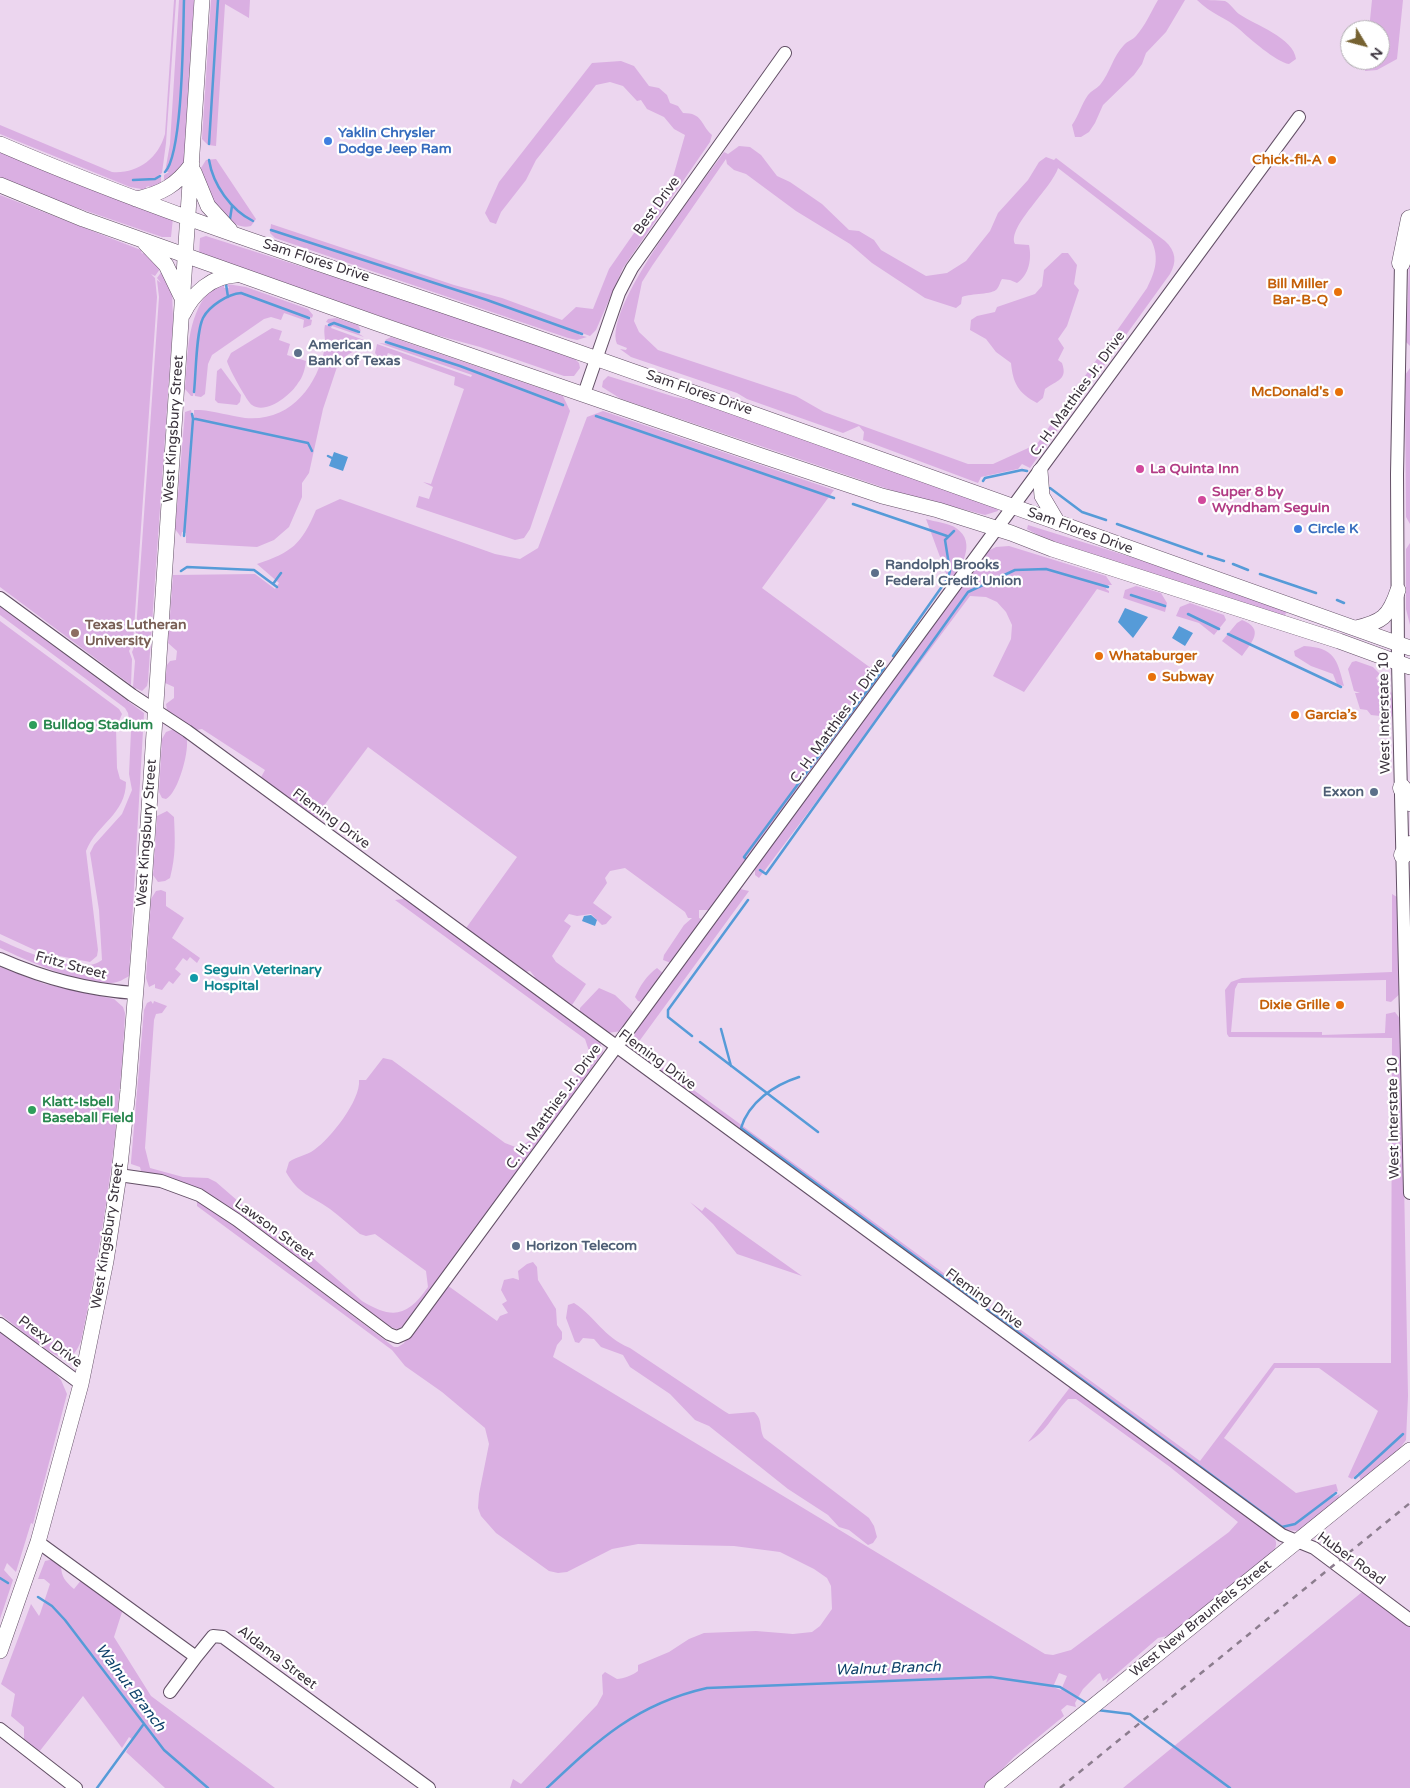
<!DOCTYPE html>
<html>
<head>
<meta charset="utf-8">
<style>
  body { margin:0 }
  #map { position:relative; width:1410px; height:1788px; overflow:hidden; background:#ecd6ef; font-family:"Varela Round",sans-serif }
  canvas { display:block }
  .north { position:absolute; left:1340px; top:20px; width:50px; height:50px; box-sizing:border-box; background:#fff; border:1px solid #b0adb1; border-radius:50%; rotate:127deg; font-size:14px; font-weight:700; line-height:20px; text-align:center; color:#3a323c }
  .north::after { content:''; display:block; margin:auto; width:18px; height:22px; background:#766231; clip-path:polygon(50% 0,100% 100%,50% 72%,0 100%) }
</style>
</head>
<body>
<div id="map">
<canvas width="1410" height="1788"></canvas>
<div class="north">N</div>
</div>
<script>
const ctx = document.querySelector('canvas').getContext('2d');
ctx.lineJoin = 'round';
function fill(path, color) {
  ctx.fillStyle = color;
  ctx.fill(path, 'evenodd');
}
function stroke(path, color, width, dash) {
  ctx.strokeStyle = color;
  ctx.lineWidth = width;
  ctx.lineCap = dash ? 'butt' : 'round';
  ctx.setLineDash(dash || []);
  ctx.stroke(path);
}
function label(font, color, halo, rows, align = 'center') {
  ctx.font = font + ' "Varela Round",sans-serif';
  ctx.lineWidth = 4.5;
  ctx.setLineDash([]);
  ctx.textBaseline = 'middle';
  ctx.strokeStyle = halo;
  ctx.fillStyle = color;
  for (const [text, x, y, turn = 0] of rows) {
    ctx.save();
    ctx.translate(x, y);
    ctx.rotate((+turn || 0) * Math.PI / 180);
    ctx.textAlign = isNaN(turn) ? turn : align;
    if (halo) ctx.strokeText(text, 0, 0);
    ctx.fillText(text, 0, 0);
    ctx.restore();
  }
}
fill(new Path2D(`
  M174,0H176L166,143L162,173L158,176H161V185L150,191L149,186L146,187L147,190L130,187L0,134V125L112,172C137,174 158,159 165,134Z
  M179,0H194L184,161L181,168L164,182V175L169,172H165L170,144Z
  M211,0H250L249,18L225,4L216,146L208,145L202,139Z
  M1158,0H1185L1166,32L1146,53L1142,64L1134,75L1103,105L1095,123L1089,132L1081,137H1075L1072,125C1079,115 1081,105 1088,95C1091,91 1096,89 1100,85C1110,73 1113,56 1124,45C1127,41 1133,40 1136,36C1145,26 1151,12 1158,0Z
  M1197,0C1205,0 1217,0 1225,1C1231,4 1234,10 1239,14C1255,25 1294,38 1296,59L1289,64C1276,62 1249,38 1239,29C1227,18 1211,14 1197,0Z
  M1372,0H1403L1397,59L1377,70L1365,71L1366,60H1380V30H1369Z
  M621,61L634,66L649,86L659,88L667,95L670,103L678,106L683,113C703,113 700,124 712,135L710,142L623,268L596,330L590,336L579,332V335L587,337L577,340L568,338L275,238L270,233L271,224L454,285L502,298L562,320L576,307L593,309L609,269L673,177L685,135L674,129L664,117L647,109L641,100L637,101L623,86L610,82L596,85L536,160L526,180L501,212L496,224L490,222L485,213L499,182L592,63Z
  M739,146L750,147L761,155L777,176L790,182L822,204L849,230L859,231L874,240L881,250L926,276L947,273L966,261L990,231L998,213L1028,180L1039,162L1046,157L1054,160L1056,158L1165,241C1176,251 1177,262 1170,274L1030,468L1022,464L1018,469L981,477L978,483L863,440L864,432L859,426L843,433L747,399L737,393L631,357L620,349L626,350L627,348L617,344C603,307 701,185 724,152L728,154ZM726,159L727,164L734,170L746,174L796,211L850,244L872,263L925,298L956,308L961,304L962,297C972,293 992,295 997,289C999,287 1000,282 1002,279L1010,280L1017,283C1029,275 1032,259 1029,245L1015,244C1007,227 1052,188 1058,168L1151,240C1160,258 1155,272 1147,288L1037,444L993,464H968L824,412L796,396L658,350L639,332L634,321L642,282L652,266Z
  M0,151L173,218L171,237H162L52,199L0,178Z
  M216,159L256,219L251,226C235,230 224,215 214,206V201H212L201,168L206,160Z
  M0,195L141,250L142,254L144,251L160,269L155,276L151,274L155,278L157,297L133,643L129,651L132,659L131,685L0,587Z
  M206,236L431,308L575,359L579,363L580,368L574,376H564L480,347L429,333L199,254L200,238Z
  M1410,241V346L1406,342Z
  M1062,253H1068L1077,265L1074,284L1079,290L1067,326L1058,339L1064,348L1058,360L1062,363C1068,380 1057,380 1045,389L1043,398L1037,403C1018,393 1013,383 1011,363L996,352L986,339L970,330L971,320L977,316L995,312L997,307L1035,294L1042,286L1044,270Z
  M162,271L172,289L173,321L148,681L147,686L142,691L133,687L135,661L132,652L135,645L159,297L157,280L161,283L157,278Z
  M224,284V288H229L227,284L246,287L308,309L313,315L312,318L308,316L307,318L312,320L311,325L303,328L304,320L284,313L281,320L271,317L264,319L212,355L208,364L205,394L201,397L195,396L194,390L193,396H191L185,389C188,354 186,320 209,291L211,292L213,288Z
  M336,318L358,325L361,331L357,330L356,332L364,337L332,326L331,328L364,340C359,353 344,353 338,364L323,409L309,473L302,483V497L289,527L274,540L257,547L186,543V533L182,532L181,537L175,529L185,412L191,410L192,415H194V410H200C215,411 230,416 245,418C290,422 317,387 325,347C326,339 323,333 325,325L330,326L331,324L326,322L328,319Z
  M272,328L282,331L279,340L290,344L287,355L306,361C305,369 303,377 298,383C291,395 266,415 252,405C248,403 228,367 227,361L231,353Z
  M391,337L563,396L570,411L530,529L524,538L515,540L416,507L419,496L429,499L433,487L423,482L431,484L464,389L454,385L455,377L388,353L385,360L380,359L375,353L377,344L471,377L472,375L379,343L389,344V342L385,340Z
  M221,368L241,395L240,402L237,405L218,403L215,400L217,371Z
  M1410,368V524L1406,517L1405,375Z
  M608,376L675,397L709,404L997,508L998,511L985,515L897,492L621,399L602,387L603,381Z
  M603,411L834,490L762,588L883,677L710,910H699V918L704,920L671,963L663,960L664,955L684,925L692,918H688L685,912L625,868L610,871L605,878L607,883L593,903L612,917L606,924L602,925L591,914L577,916L569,914L564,921L571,926L552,956L556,962L586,984L572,1005L531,981L535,977L530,971L521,973L464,931L517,857L368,747L320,811L325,815L318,818L311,816L260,779L265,770L202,729L196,730L167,710L166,704L174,698V687L165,683L167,665L170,661L176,660L177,651L168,643L173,575L255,574L275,589L279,583L257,564C292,552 301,545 316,510L340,499L495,554L520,559L538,548L587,417Z
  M926,519C935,522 949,523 956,528C978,543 960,568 950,584Z
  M1028,525L1150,563L1287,611L1284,617L1047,540L1027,529Z
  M1410,543V625L1406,609V549Z
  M1009,546L1106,576L1112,585H1108L1106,589L1109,591V593L1097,589L1024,692L993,676L1011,639L1012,625L1006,612L997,602L986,597L970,596L759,878L755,875V866L986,552L996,547Z
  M1136,586L1161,593L1167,603L1165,612L1123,598L1125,590Z
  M1190,603L1224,615L1226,620L1214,635L1199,623L1176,616L1180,607Z
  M0,606L144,713L129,976C124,979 118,983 111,983C81,985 28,961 0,948V940C21,950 81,977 102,960L99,910L90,853L94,845L122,814L132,790L129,774L131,731L128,713L125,708L0,615Z
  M1242,620C1265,629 1252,642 1242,656L1222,641L1237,623Z
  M0,621L119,709L122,714L116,728L117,768L120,779L126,782C126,814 97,824 86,851L98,950L97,956L90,962L39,952L0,934Z
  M1304,646C1335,648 1337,659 1344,686L1337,684L1333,674L1311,666L1295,656L1294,651Z
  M1356,661L1373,667L1380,674L1376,678L1378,681L1385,679C1392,691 1400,709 1389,720H1384L1380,716L1371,715L1367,710L1360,709L1355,693H1360L1354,691L1348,669L1352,662Z
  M174,729L186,736C191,747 178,794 166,799L162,798L159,792L162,739L166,732Z
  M167,811L174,817C175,840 176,855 170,878L165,881L158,882L153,875L157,816Z
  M740,889L749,891L635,1047L1200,1461L1274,1363H1391L1392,1038L1229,1037L1227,1034L1225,990L1231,982L1242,978L1392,972V894L1397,897L1402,992L1391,1002L1386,1001V980L1238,983L1235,989L1231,1032H1322V1035L1385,1033L1386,1014L1395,1012L1401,1020L1408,1396L1406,1440L1397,1452L1361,1481L1358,1473L1352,1479L1348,1477L1378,1411L1319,1368H1275L1224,1438L1296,1493L1336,1484L1338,1491L1332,1494L1333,1497L1340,1494L1337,1501L1299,1531L1283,1530V1526L1279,1527L628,1048V1040Z
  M161,890L166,892V906L184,918L172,938L200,958L197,963L190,957L187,961L183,958L175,969L181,974L173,984L169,981L162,990L155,988V984L149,987L146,978L151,899L156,891Z
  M404,897L600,1042L603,1052L408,1325L397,1329L387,1326L197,1188L141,1171L140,1167L131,1164V1162L144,1010L147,1003L151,1001L153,1004L154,1001L167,1006L162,1013L156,1014L154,1020L145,1148L150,1168L183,1177L208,1178L216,1182L291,1247L313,1258L362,1301C393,1320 408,1316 428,1287L426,1271L375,1234L366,1236L360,1234C350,1226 341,1217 330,1209C310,1195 299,1195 286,1172L289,1162C297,1156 306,1156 314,1150C330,1139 361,1100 359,1080H366L383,1058L392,1060L505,1143L518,1148L532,1139L587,1062L590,1054L585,1039L395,900L403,899Z
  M0,967L45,984L114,999L123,1007L125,1013C120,1123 104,1234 81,1341C78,1348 74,1357 66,1358C54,1360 11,1322 0,1314Z
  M657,968L663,973L642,1002L638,1001L635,997C640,986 647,975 657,968Z
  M599,988L615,995L633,1012L622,1031L607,1033L580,1012V1008Z
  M197,1201L212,1209L394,1347H398L404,1343L447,1285L497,1321L500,1316L508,1313L502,1304L507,1301L501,1290L504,1280L513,1278L519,1280L518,1271L527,1264L533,1262L537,1267L538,1280L556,1309L557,1325L562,1332V1339L557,1345L553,1357L1045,1654L1053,1655L1071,1650L1229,1532L1238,1522L1170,1467L1076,1399H1068C1054,1413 1047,1432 1028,1442L1071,1386L1270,1533C1277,1540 1278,1544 1273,1552L1171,1635L1158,1638L1106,1683L1108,1678L1103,1681L1100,1673L1098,1674L1083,1689L1075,1703L1076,1707L1067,1705L1061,1710L1064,1716L1014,1757L984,1788H510L513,1779L521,1784L597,1705L603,1694L602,1675L605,1672L617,1679C623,1679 633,1675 638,1671V1665L669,1652L689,1639L704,1633L756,1631L793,1634L812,1632L820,1626L832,1609L831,1586L827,1578L814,1569L780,1552L734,1546L638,1544L612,1549L567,1572L558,1573L549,1571L496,1533L481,1516L478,1508L479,1494L489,1444L485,1428L442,1392L405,1366L392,1350L197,1206ZM1059,1673L1067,1676L1061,1690L1053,1687Z
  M690,1202L702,1211L705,1207L802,1276L737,1254L713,1224Z
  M574,1303C597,1318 602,1336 630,1348L724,1411L729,1414L754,1412C763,1419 759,1429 764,1438L869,1518L874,1526L877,1537L873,1543L868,1545L849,1530L839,1527L828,1515L788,1489L709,1426L695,1420L670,1394L630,1367L623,1355L601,1347L594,1339L583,1338L579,1343L575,1342L566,1318L568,1305Z
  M0,1331L55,1373L61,1380L67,1394L33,1524L31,1523L16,1572L7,1563L4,1570L13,1580L0,1619Z
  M54,1559L61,1564C61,1577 65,1581 74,1589L82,1579L123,1609L114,1637L151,1696L275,1788H165L126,1752L133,1740L129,1737L122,1748L83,1696L39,1752L24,1739V1727L11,1716L15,1694L1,1684L31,1604L39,1616L40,1614L50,1584L44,1579H38L45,1561Z
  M1367,1588L1410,1620V1788H1123Z`), '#daafe2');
fill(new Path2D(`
  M334,452L348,457L343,471L329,466Z
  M1125,608L1148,617L1133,638L1118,622Z
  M1179,626L1193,633L1185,646L1172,638Z
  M591,915L597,920L595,926L582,921L584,916Z`), '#569bd8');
stroke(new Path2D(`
  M209,144L218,0
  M209,160C213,185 231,210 253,221
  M165,172C183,153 183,32 184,0
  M133,180L155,179L160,176
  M230,219L232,206
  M271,230L487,300L582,334
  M226,284L228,297
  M329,325L334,323L359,332
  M386,342L460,366L563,405
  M194,392C196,374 196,332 203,318C209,306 228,294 241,293L309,318
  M192,414L193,419H196L308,443L312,451
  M596,416L834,498
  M328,456L332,458
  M983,481L985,478L1022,470L1027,471
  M1050,488L1082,512L1106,520
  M853,504L947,536
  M1117,524L1202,554
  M184,536L193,419
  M1208,556L1224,561
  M1233,564L1248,570
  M181,571L187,567L254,570L277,587
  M1260,574L1316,593
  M273,584L281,573
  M1131,595L1165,606
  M1337,600L1344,603
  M1188,614L1219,629
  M1228,634L1341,687
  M893,656L948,578L950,571L945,540L954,531
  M746,859L744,857L884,668
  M760,870L766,874L968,592L1015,570L1046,569L1108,587
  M721,1029L731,1066
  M692,1036L668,1017V1010L748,900
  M700,1042L818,1132
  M799,1077C774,1085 749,1102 741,1128L1282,1527L1295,1524L1336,1493
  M1355,1478L1403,1434
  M0,1578L8,1583
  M38,1597L52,1606L65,1620L164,1750L208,1788
  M1097,1710L1130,1714L1230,1788
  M97,1788L143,1725
  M547,1788C598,1740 636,1704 707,1688L991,1677L1060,1687L1088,1704`), '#569bd8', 2.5);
const minor = new Path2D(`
  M1401,263L1397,474L1398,662L1410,1193
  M584,394L619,293L632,268L785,53
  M0,598L132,695L187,731L1282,1535L1314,1548L1410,1620
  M0,959C43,978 88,990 135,993
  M119,1175L161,1181L199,1195L237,1220L389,1334L397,1337L406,1333L1299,117
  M0,1324L81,1384
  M38,1542L196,1657L213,1636L223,1637L429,1788
  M170,1692L196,1657
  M0,1729L76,1788`);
const major = new Path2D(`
  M0,144C175,220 358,275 538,338C829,440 1119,544 1410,648
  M194,172L208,206L230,230
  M0,185L83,219L376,323L759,455L882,496L938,510L1011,533L1052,549L1339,641L1410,667
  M136,199C161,194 177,185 192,164
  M145,243L166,265L181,296
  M183,314C193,293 212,276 236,275
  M1040,471L1042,496L1058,523
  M1356,628C1382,622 1389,617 1398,590
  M0,1651L38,1542L81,1384L106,1261L119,1175L128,1090L144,886L202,0
  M992,1788L1410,1450`);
const highway = new Path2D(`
  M1401,263L1410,219
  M1402,788L1410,802
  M1403,855L1410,845`);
stroke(minor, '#635066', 14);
stroke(major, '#635066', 16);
stroke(highway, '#635066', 19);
stroke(minor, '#fff', 12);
stroke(major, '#fff', 15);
stroke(highway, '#fff', 18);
stroke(new Path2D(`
  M1060,1788L1410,1503`), '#8c7d8e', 2.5, [6, 6]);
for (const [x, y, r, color] of [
  [328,141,5,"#3f7fe0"],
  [1332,160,5,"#e8710a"],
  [1338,292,5,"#e8710a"],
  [298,353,5,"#5c6f8a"],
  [1339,392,5,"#e8710a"],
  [1140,469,5,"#d1479c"],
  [1202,500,5,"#d1479c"],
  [1298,529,5,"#3f7fe0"],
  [875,573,5,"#5c6f8a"],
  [75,633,5,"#8d6e63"],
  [1099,656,5,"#e8710a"],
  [1152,677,5,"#e8710a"],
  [1295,715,5,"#e8710a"],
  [33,725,5,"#2e9e5b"],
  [1374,792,5,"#5c6f8a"],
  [194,978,5,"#0f9aa8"],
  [1340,1005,5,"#e8710a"],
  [32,1110,5,"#2e9e5b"],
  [516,1246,5,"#5c6f8a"]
]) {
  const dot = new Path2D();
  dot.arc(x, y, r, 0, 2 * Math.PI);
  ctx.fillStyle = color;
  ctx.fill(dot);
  stroke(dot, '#fff', 2);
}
label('bold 14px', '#366cbe', '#fff', [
  ["Yaklin Chrysler",338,133],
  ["Dodge Jeep Ram",338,149],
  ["Circle K",1308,529]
], 'left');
label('bold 14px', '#c56008', '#fff', [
  ["Chick-fil-A",1322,160],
  ["Bill Miller",1328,284],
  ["Bar-B-Q",1328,300],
  ["McDonald's",1329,392],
  ["Whataburger",1109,656,"left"],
  ["Subway",1162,677,"left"],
  ["Garcia’s",1305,715,"left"],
  ["Dixie Grille",1330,1005]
], 'right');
label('14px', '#3a323c', '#fff', [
  ["Best Drive",657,206,-54],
  ["Sam Flores Drive",316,261,18],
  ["Sam Flores Drive",699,393,19],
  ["C. H. Matthies Jr. Drive",1078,394,-54],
  ["West Kingsbury Street",174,429,-86],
  ["Sam Flores Drive",1080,531,20],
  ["West Interstate 10",1385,713,-91],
  ["C. H. Matthies Jr. Drive",838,721,-54],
  ["Fleming Drive",331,819,36],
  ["West Kingsbury Street",147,833,-86],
  ["Fritz Street",71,966,15],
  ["Fleming Drive",657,1060,36],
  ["C. H. Matthies Jr. Drive",554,1107,-54],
  ["West Interstate 10",1394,1118,-91],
  ["Lawson Street",274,1230,36],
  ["West Kingsbury Street",108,1236,-81],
  ["Fleming Drive",984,1299,36],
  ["Prexy Drive",50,1342,37],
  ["Huber Road",1351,1559,36],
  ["West New Braunfels Street",1201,1619,-39],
  ["Aldama Street",277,1658,37]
]);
label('bold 14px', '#4e5e75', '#fff', [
  ["American",308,345],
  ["Bank of Texas",308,361],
  ["Randolph Brooks",885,565],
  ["Federal Credit Union",885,581],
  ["Exxon",1364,792,"right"],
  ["Horizon Telecom",526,1246]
], 'left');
label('bold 14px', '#b23c85', '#fff', [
  ["La Quinta Inn",1150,469],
  ["Super 8 by",1212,492],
  ["Wyndham Seguin",1212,508]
], 'left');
label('bold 14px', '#785e54', '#fff', [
  ["Texas Lutheran",85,625],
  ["University",85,641]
], 'left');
label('bold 14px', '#27864d', '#fff', [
  ["Bulldog Stadium",43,725],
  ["Klatt-Isbell",42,1102],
  ["Baseball Field",42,1118]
], 'left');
label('bold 14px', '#0d838f', '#fff', [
  ["Seguin Veterinary",204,970],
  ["Hospital",204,986]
], 'left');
label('italic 15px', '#0d416a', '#fff', [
  ["Walnut Branch",888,1669,-2],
  ["Walnut Branch",130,1688,53]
]);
</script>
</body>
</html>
